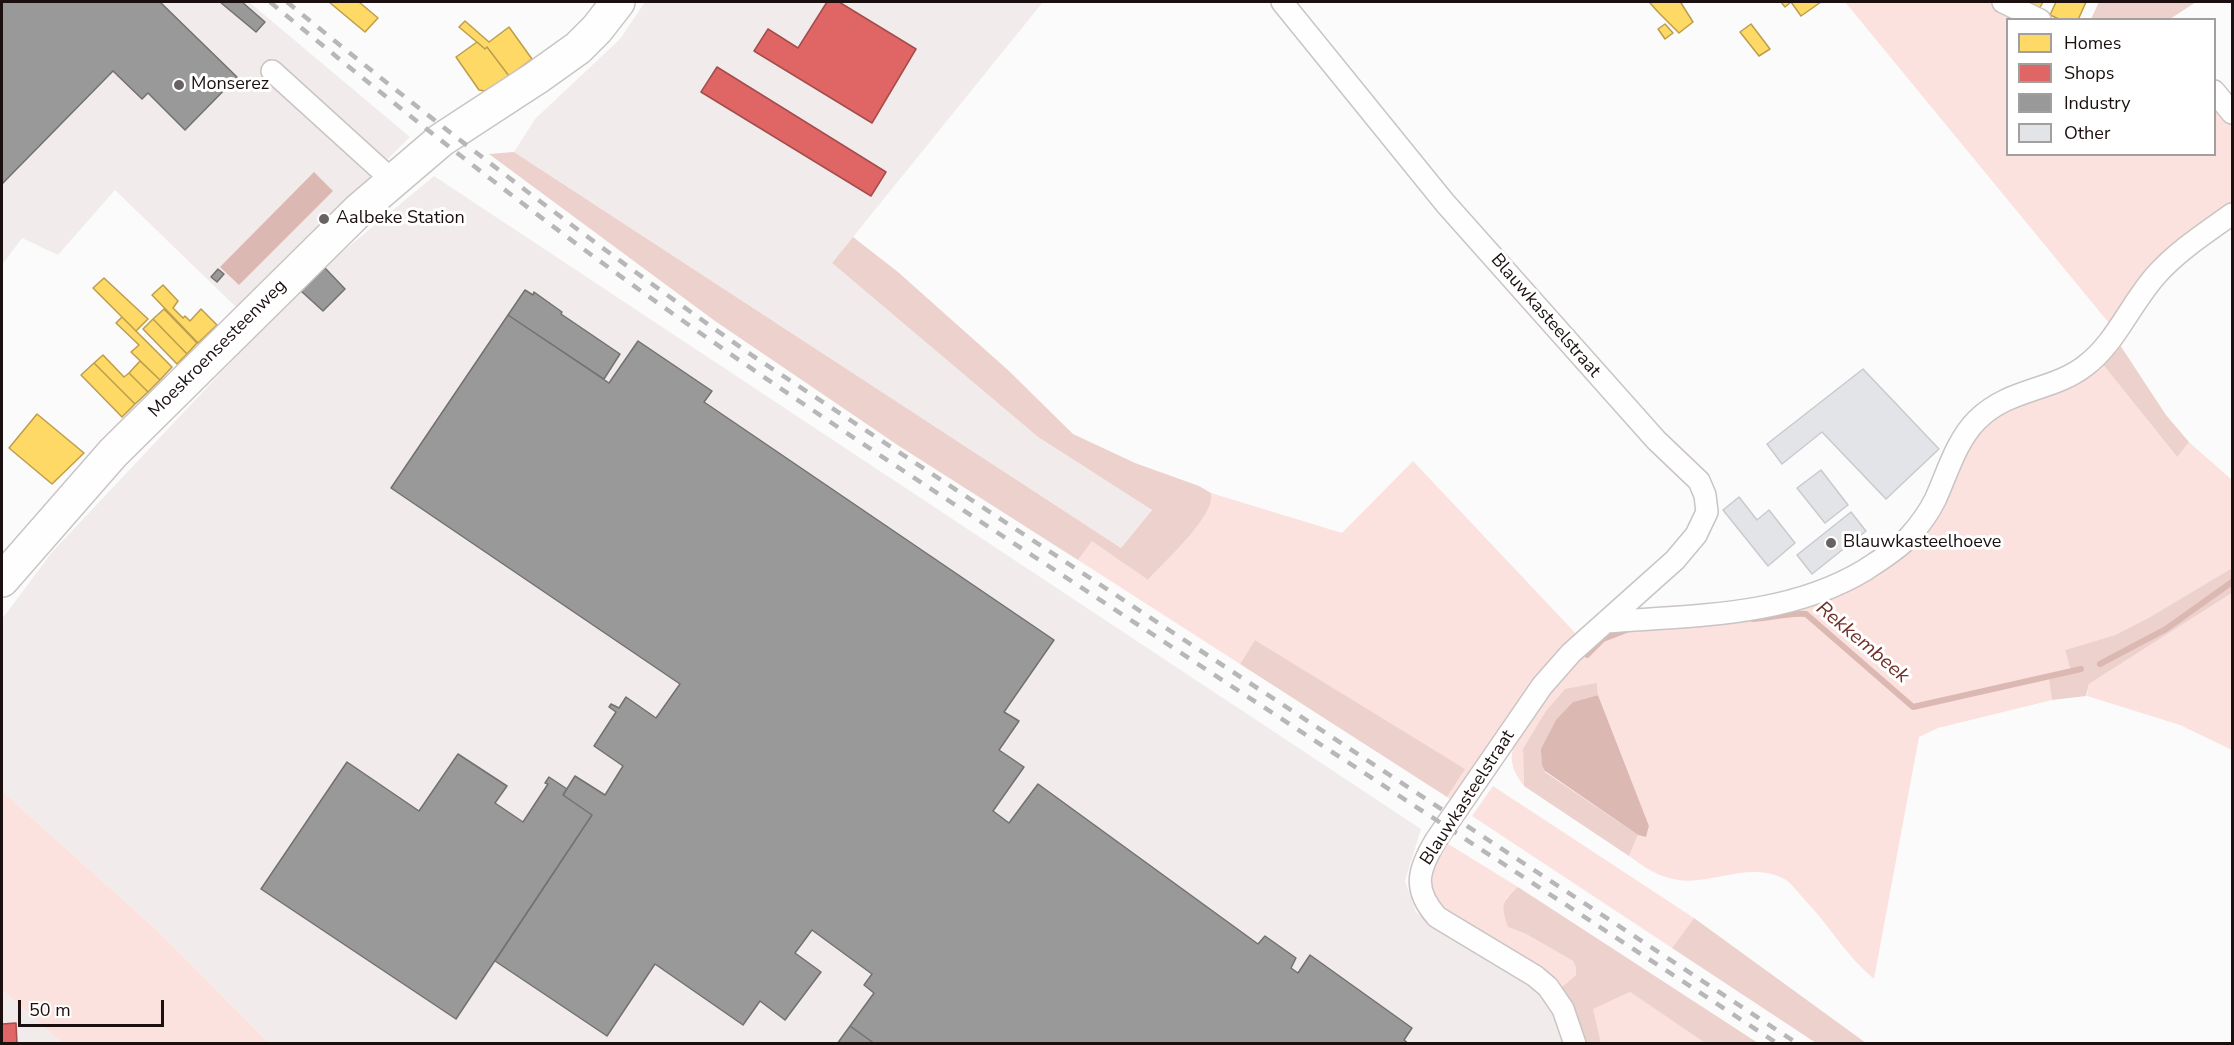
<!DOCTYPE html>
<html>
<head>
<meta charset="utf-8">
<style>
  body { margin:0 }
  #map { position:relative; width:2234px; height:1045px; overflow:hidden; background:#fbfbfb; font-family:"Nunito Sans",sans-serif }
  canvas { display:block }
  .frame { position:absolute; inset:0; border:3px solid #1b100f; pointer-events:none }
  .legend { position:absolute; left:2006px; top:18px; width:210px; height:138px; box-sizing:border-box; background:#fff; border:2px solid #a49f9f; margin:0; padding:8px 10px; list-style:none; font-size:18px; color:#1b100f }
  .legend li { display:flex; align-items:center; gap:12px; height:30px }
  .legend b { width:30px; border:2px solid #a49f9f }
  .scale { position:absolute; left:18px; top:1000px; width:146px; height:27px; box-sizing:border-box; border:3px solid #1b100f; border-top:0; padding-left:8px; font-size:18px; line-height:21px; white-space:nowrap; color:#1b100f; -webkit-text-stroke:4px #fff; paint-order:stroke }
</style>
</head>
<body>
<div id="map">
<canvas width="2234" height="1045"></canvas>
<div class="frame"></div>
<ul class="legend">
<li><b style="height:16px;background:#ffd966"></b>Homes</li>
<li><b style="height:16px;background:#e06666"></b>Shops</li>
<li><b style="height:16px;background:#999"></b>Industry</li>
<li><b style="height:16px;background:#e3e4e8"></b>Other</li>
</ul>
<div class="scale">50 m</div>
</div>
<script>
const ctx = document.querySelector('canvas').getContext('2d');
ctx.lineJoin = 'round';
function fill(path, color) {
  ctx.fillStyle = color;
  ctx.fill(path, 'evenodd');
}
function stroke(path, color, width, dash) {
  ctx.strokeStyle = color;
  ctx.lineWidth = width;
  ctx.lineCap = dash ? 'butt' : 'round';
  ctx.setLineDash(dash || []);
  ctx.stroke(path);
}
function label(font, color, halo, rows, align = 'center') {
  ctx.font = font + ' "Nunito Sans",sans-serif';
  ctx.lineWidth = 6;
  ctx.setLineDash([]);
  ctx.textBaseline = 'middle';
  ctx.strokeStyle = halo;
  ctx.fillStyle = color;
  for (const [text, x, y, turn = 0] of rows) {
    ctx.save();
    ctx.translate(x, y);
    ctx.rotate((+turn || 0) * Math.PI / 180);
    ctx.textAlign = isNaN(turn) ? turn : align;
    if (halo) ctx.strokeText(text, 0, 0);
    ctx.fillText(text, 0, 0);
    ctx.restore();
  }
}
fill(new Path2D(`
  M2,2H249L410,137L238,309L115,190L58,255L22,238L2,265Z
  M645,2H1043L832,263L1038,437L1152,510L1121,548L514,152L535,119L620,39Z
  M434,176L1421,829L1405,881L1416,912L1440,932L1522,981L1540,994L1551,1011L1562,1043H269L159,932L2,791V619L52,552L295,294L324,267Z
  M2,990L62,1043H2Z`), '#f1eceb');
fill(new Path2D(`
  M1845,2H1989L2019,19L2008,20V154H2214L2215,99L2232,121V209L2113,328Z
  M2101,362L2176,456L2189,442L2232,480V568L2150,617L2115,635L2065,650L2071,672L2050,679L2052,700L1938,728L1919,737L1874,979C1847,957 1829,925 1805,900C1799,894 1793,885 1786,880C1751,860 1714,885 1678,880C1658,877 1644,867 1629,856L1638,835L1646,837L1649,826L1598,695L1597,683L1523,749L1524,786C1519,779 1513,771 1512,762C1508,723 1580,657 1605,629L1778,612L1890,561L1985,418Z
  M1413,461L1580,638L1455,803L1447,797L1464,769L1255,640L1240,664L1078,560L1092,540L1148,580C1163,563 1217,515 1211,493L1342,533Z
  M2232,593V750L2180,725L2087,696L2089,684Z
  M1493,786L1694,918L1672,948L1472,816Z
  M2,791L159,932L269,1043H62L2,990Z
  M1445,842L1518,887L1506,898L1508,927L1526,934L1573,961L1576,968V975L1557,991L1433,904L1430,867Z
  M1630,992L1705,1043H1601L1592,1009Z`), '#fce2de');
fill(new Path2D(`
  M2099,2H2196L2170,19H2091Z
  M514,152L1121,548L1152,510L1038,437L832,263L853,237L898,272L1009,371L1073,434L1135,463L1199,486L1211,493C1217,515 1163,563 1148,580L1092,541L1078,560L899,446L715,321L489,154Z
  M2118,342L2166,415L2189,442L2177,457L2101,362Z
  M2232,568V593L2089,684L2086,696L2052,700L2049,679L2071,672L2065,650L2115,635L2150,617Z
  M1255,640L1465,769L1447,797L1240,664Z
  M1597,683L1598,695L1573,702L1545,772L1638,835L1629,856L1524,786L1523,749L1546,711L1565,689Z
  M1518,887L1758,1043H1705L1630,992L1593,1009L1601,1043H1577L1557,991L1576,975V968L1573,961L1526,934L1508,927C1501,906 1501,902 1518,887Z
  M1694,918L1866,1043H1816L1672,948Z`), '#edd1cc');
fill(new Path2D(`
  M314,172L333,191L239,285L220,267Z
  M1598,695L1649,826L1646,837L1638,835L1545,771L1542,765L1541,749L1556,720L1573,702Z`), '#dcb8b3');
const homes = new Path2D(`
  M329,2H359L378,18L365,32Z
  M1652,2H1684L1681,3L1693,22L1679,33L1658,12L1650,3Z
  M1781,2H1821L1801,16L1791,2L1785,7Z
  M2025,2H2043L2039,9Z
  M2056,2H2086L2078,20H2061L2050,15Z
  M465,21L489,42L509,27L532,59L509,76L487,47L485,49L459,27Z
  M1665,24L1673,33L1665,39L1658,29Z
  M1751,24L1770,49L1759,56L1740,32Z
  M477,42L485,49L487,47L509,76L485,91L479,90L456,57Z
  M104,278L148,319L136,331L93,288Z
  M163,285L178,301L173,308L183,318L185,316L190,321L201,309L217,325L198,343L152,295Z
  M164,309L197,343L187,354L153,319Z
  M122,317L172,367L160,380L131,352L139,345L116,323Z
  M153,319L187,354L177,364L143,329Z
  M103,355L124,377L129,373L148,392L135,404L94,363Z
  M140,361L160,380L148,392L129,373Z
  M94,363L135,404L122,417L81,375Z
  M37,414L84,453L52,484L9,448Z`);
fill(homes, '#ffd966');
stroke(homes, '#bb9d4c', 1.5);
const shops = new Path2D(`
  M827,2H839L916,49L872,123L754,51L768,29L798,48Z
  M717,67L886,172L871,196L701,92Z
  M16,1023L17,1044H2V1024Z`);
fill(shops, '#e06666');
stroke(shops, '#a54c4c', 1.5);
const industry = new Path2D(`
  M2,2H160L237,77L185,130L148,93L142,99L113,71L2,184Z
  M220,2H242L265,22L256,32Z
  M325,268L345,289L323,311L301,291Z
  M218,269L224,274L217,282L211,277Z
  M525,290L533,295L534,292L562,312L561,314L620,354L604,379L508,315Z
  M508,315L609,383L638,341L712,391L704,402L1054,640L1004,712L1019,721L999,750L1024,767L993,811L1009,823L1038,784L1258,944L1265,936L1296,958L1291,968L1298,973L1310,955L1412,1028L1404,1040L1409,1044H875L850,1026L874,993L864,985L872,974L812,930L795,953L821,972L785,1020L760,1001L743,1025L655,964L607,1036L495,961L592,815L563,795L575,776L605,795L623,766L594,746L616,712L609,707L611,704L619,708L626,697L656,718L680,684L391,488Z
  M458,754L507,786L495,803L523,822L548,784L545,783L549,777L567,789L563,795L592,815L456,1019L261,889L347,762L419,811Z
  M850,1026L875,1044H837Z`);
fill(industry, '#999');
stroke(industry, '#737070', 1.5);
stroke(new Path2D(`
  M1753,619C1767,618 1794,612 1806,614L1913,707L2081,669
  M1587,655L1603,639L1629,629
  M2100,664L2166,629L2232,582`), '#dcb8b3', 6);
const building = new Path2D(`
  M1863,369L1939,449L1886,499L1822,432L1782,464L1767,444Z
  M1821,470L1848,505L1825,523L1797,488Z
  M1739,497L1757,520L1769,510L1795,543L1768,566L1723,510Z
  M1851,512L1866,531L1812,574L1797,555Z`);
fill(building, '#e3e4e8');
stroke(building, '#c8cace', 1.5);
const street = new Path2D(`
  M1282,2L1445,203L1656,440L1699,481L1705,495L1707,512L1696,535L1675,560L1571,653L1542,686L1436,840C1418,870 1412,889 1437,917L1535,976L1548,987L1563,1009L1575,1044
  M2003,2L2040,20
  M272,71L392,180
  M2214,91L2232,113
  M1606,622C1695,615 1787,617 1865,570C1880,560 1897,550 1909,537C1918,527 1929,512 1935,500C1947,474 1956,441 1977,420C2009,388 2053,391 2085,366C2117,342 2131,302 2158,273C2179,250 2207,232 2232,214`);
const primary = new Path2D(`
  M2,580L113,453L359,210L441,140L536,78L578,48L597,29L618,2`);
stroke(street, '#cac4c3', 24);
stroke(primary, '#cac4c3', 36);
stroke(street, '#fefefe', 21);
stroke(primary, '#fefefe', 33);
stroke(new Path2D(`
  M270,2C393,104 518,203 648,296C810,412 979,520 1146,630C1356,768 1567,905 1778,1044
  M287,2C438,126 593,244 753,356L1798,1044`), '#b8b7b7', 4.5, [10, 10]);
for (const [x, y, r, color] of [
  [179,85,6,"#696262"],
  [324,219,6,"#696262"],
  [1831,543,6,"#696262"]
]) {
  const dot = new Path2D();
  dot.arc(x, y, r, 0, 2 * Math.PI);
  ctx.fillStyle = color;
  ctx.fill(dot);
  stroke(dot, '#fff', 2);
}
label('18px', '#1b100f', '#fff', [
  ["Monserez",191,85],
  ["Aalbeke Station",336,219],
  ["Blauwkasteelhoeve",1843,543]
], 'left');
label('18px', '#1b100f', '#fff', [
  ["Blauwkasteelstraat",1545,316,49],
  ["Moeskroensesteenweg",218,349,-45],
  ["Blauwkasteelstraat",1468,798,-57]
]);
label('italic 20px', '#713129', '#fff', [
  ["Rekkembeek",1862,643,40]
]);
</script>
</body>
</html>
